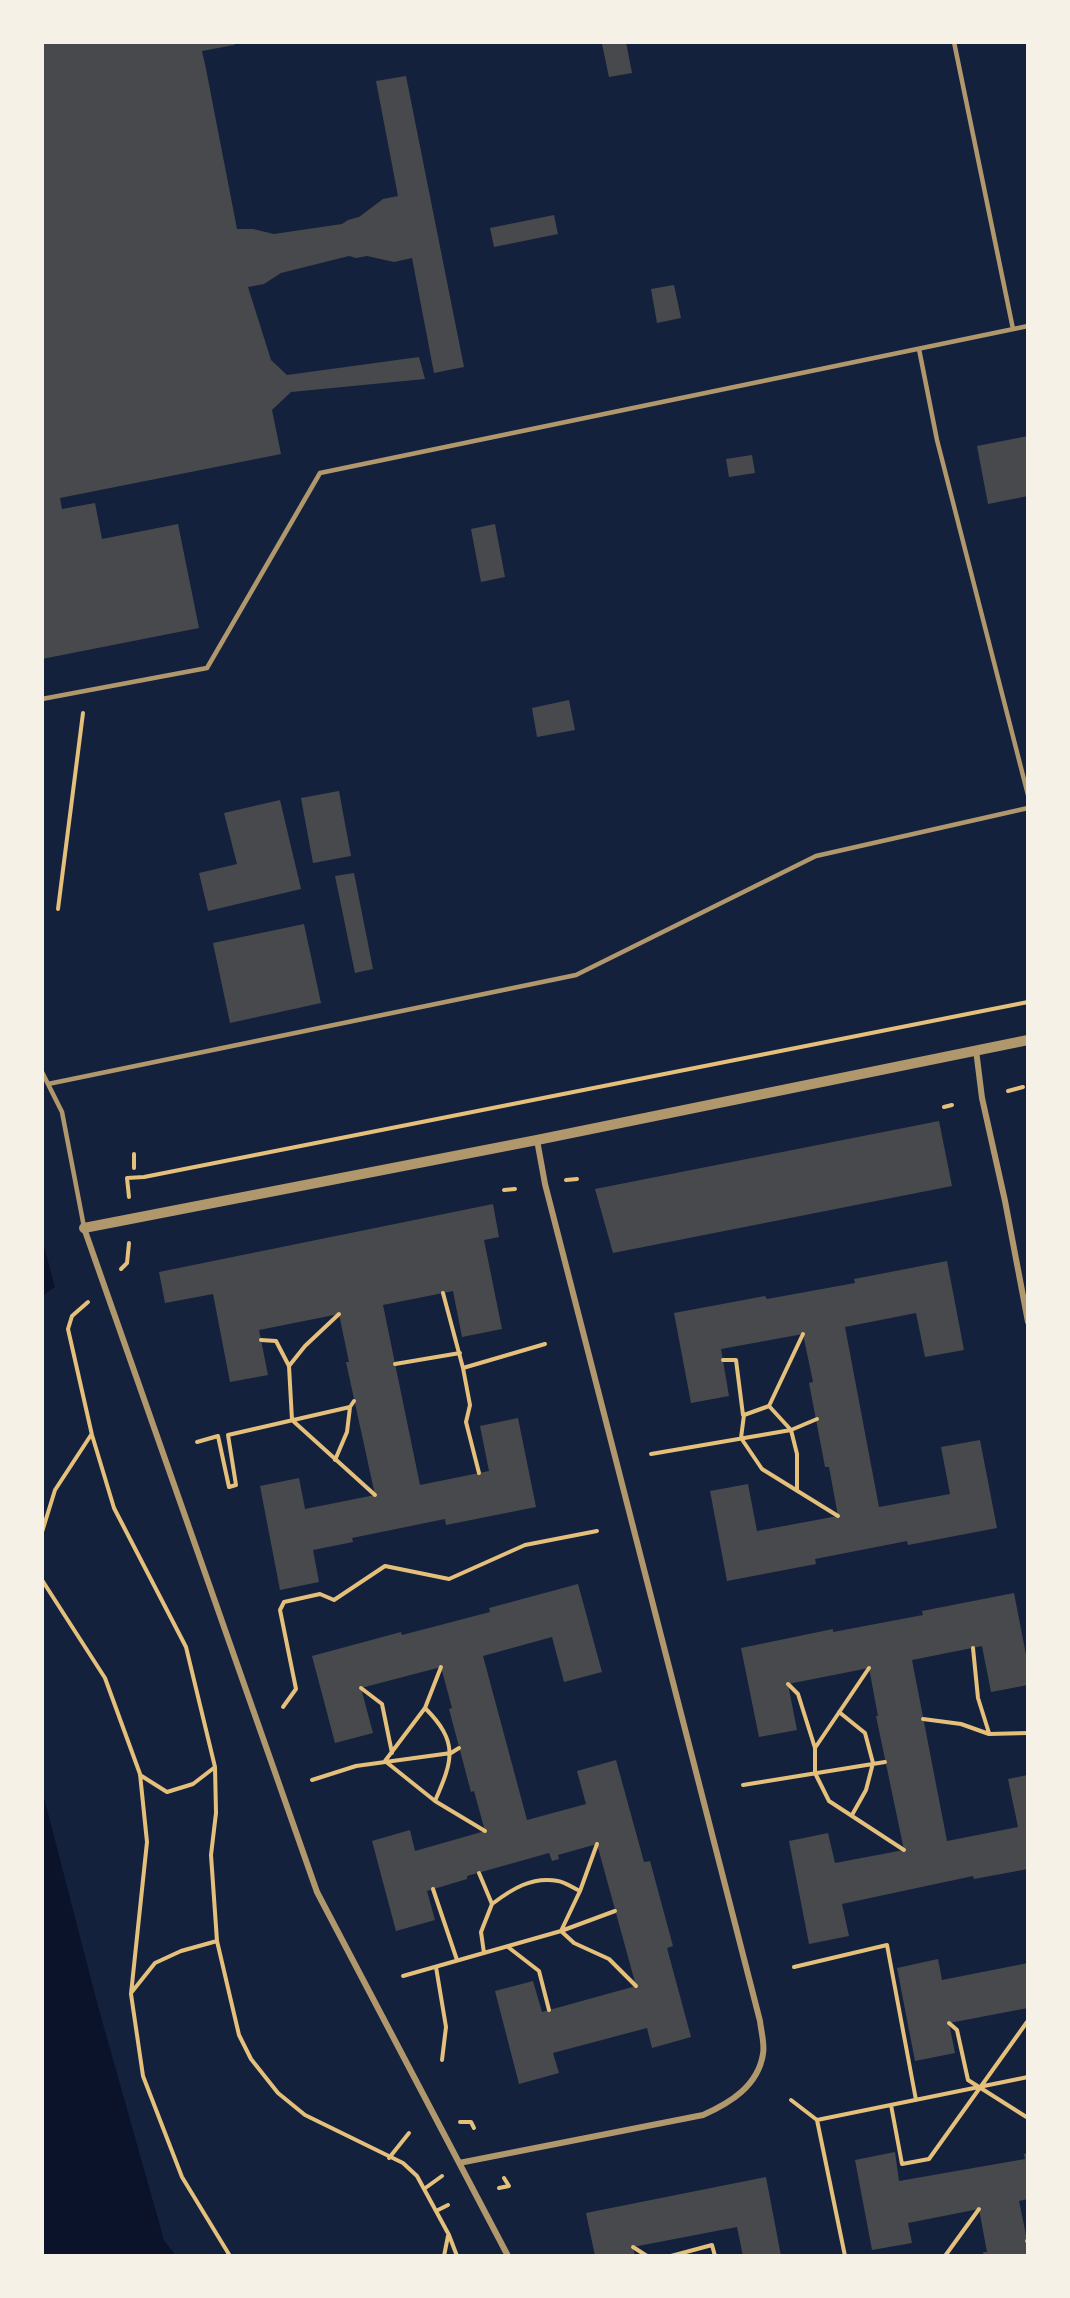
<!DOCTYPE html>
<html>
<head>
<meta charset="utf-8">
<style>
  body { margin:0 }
  #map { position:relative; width:1070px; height:2298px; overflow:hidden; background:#14213d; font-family:"IBM Plex Sans",sans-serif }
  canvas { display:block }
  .frame { position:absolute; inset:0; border:44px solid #f6f1e7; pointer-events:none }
</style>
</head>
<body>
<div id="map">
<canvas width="1070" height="2298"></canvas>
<div class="frame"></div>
</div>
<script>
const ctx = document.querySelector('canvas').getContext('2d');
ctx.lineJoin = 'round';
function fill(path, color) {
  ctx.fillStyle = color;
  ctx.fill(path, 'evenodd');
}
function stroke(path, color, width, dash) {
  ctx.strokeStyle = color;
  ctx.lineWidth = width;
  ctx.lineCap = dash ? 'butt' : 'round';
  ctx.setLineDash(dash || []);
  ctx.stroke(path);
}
fill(new Path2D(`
  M42,1239L55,1287L42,1296Z
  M42,1790L98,2006L164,2240L176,2256H42Z`), '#0b132b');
fill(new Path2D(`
  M42,42H238L234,45L202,51L206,69L237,229H253L274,234L342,224L348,220L359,217L383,199L398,196L376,81L406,76L464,367L434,373L412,258L394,262L367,256L356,258L349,256L281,273L264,284L248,287L271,360L287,375L419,357L425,379L291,392L272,410L281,454L60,498L62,509L95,503L102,539L178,524L199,628L42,659Z
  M611,42H626L632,73L609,77L602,44Z
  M554,215L558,234L494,247L490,228Z
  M674,285L681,318L657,323L651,289Z
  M1028,436V496L988,504L977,446Z
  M752,455L755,473L729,477L726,459Z
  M495,524L505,577L481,582L471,529Z
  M569,700L575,730L537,737L532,708Z
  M339,791L351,856L313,863L301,798Z
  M280,800L301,889L208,911L199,873L237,864L224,813Z
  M354,873L373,969L355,973L335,876Z
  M304,924L321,1003L230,1023L213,943Z
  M939,1121L952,1186L613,1253L595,1189Z
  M493,1204L499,1237L484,1240L502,1329L462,1337L453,1291L383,1305L420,1485L489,1471L480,1426L518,1418L536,1507L446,1525L445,1519L352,1538L353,1542L313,1550L319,1582L280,1590L260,1486L299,1478L305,1509L375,1495L346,1362H349L339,1314L259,1330L268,1375L230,1382L213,1294L165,1303L159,1272Z
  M947,1261L964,1350L925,1357L916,1313L845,1327L879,1507L950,1494L941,1447L980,1440L997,1528L908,1545L907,1541L815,1559L816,1564L727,1581L710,1491L748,1484L757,1531L838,1516L829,1467H825L809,1383L813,1382L803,1334L721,1349L729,1396L691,1403L674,1313L765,1296L767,1299L855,1283L854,1279Z
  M578,1584L602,1672L564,1682L552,1637L483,1656L527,1820L586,1804L577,1771L616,1760L644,1862L650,1861L673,1946L667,1948L691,2037L652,2048L647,2028L553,2053L559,2073L519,2084L495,1991L533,1981L542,2012L636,1986L597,1844L558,1855L559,1859L552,1861L549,1853L467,1876V1879L427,1891L435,1920L396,1931L372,1841L410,1830L415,1851L485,1831L474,1791L471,1792L449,1709L452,1708L441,1667L361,1688L373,1733L335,1743L312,1656L401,1632L402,1635L490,1612L489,1608Z
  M1014,1593L1028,1665V1685L991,1692L982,1646L912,1660L947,1841L1018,1827L1008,1779L1028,1775V1869L974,1879L973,1876L842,1904L849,1936L809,1944L789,1841L828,1833L835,1863L904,1850L876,1716H878L869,1668L788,1684L797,1730L759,1737L741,1648L833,1629V1632L923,1615L922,1611Z
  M938,1959L942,1980L1028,1963V2008L949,2023L955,2053L915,2061L897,1968Z
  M895,2152L899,2181L1025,2159L1024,2154L1028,2153V2199L1019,2201L1028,2245V2256H984L983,2252H987L979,2209L908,2223L912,2243L872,2250L855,2160Z
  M766,2177L781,2256H743L737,2227L633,2247L635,2256H595L586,2213Z`), '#48494c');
stroke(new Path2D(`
  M58,909L83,713
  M1008,1091L1023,1087
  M944,1107L952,1105
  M134,1168V1154
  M566,1180L577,1179
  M504,1190L515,1189
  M129,1197L127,1178L144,1177L1028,1002
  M121,1269L127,1263L129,1243
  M443,1293L463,1368L470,1405L466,1422L479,1473
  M88,1302L72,1316L68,1329L92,1435L114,1508L186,1647L215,1767L216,1813L211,1855L217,1941L239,2035L251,2059L278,2093L305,2115L403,2163L417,2176L449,2235L457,2256
  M339,1314L305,1346L289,1366L292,1420L375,1495
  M803,1334L769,1406L744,1415L741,1438L762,1469L838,1516
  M261,1340L276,1341L289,1366
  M723,1360H736L743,1415
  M395,1364L460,1353
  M463,1368L545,1344
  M769,1406L791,1430L797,1454V1490
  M197,1442L218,1436L229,1487L236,1485L228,1435L350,1407L354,1401
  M651,1454L791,1430L817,1419
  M335,1460L347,1432L350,1407
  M42,1532L55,1490L91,1435
  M42,1580L105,1678L140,1774L147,1842L131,1994L143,2076L182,2177L230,2256
  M973,1648L978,1698L989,1733
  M441,1667L425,1708L385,1761L435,1801L485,1831
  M869,1668L815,1748V1773L829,1801L904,1850
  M788,1684L798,1694L815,1748
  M361,1688L382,1704L392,1753
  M283,1707L296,1689L280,1610L284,1602L320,1594L334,1600L385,1566L449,1579L525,1545L597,1531
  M425,1708C459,1742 453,1760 435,1801
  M839,1712L865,1733L873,1763L866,1790L852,1815
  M923,1719L961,1724L989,1734L1028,1733
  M140,1775L167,1792L193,1784L215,1767
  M312,1780L356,1766L451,1753L459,1748
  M743,1785L885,1762
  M597,1844L580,1891L561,1931L574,1943L609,1959L636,1986
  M479,1873L492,1904L481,1932L484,1953
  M433,1889L457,1960
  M492,1904C512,1889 532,1876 558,1881C565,1882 573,1888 580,1891
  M508,1947L539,1971L549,2010
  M436,1967L446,2027L442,2060
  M794,1967L887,1945L916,2100
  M403,1976L561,1931L615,1911
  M131,1993L155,1963L181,1951L217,1941
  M949,2023L957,2030L968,2080L1028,2118
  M791,2100L817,2120L845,2256
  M891,2105L902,2164L929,2159L1027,2022
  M817,2120L1028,2077
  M460,2122H471L474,2128
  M389,2158L409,2133
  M499,2188L509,2186L504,2178
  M424,2189L442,2176
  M436,2211L448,2205
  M1027,2241H1028
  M633,2247L647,2256
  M444,2256L448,2236
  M671,2256L712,2245L715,2256
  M945,2256L979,2209`), '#e5c07b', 4);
stroke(new Path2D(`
  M954,42L1013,329
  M919,349L937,440L1028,795
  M42,699L207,668L320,473L1028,326
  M42,1072L62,1112L84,1227
  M48,1084L576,975L816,856L1028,808`), '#b1986c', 4.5);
stroke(new Path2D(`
  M976,1050L982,1098L1005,1201L1028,1322
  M84,1228L317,1892L508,2256
  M459,2163L703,2115C730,2103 758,2086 763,2054C765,2044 761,2031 760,2021L545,1184L537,1140`), '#b1986c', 6);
stroke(new Path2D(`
  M84,1228L537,1140L1028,1040`), '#b1986c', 10);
</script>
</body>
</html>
